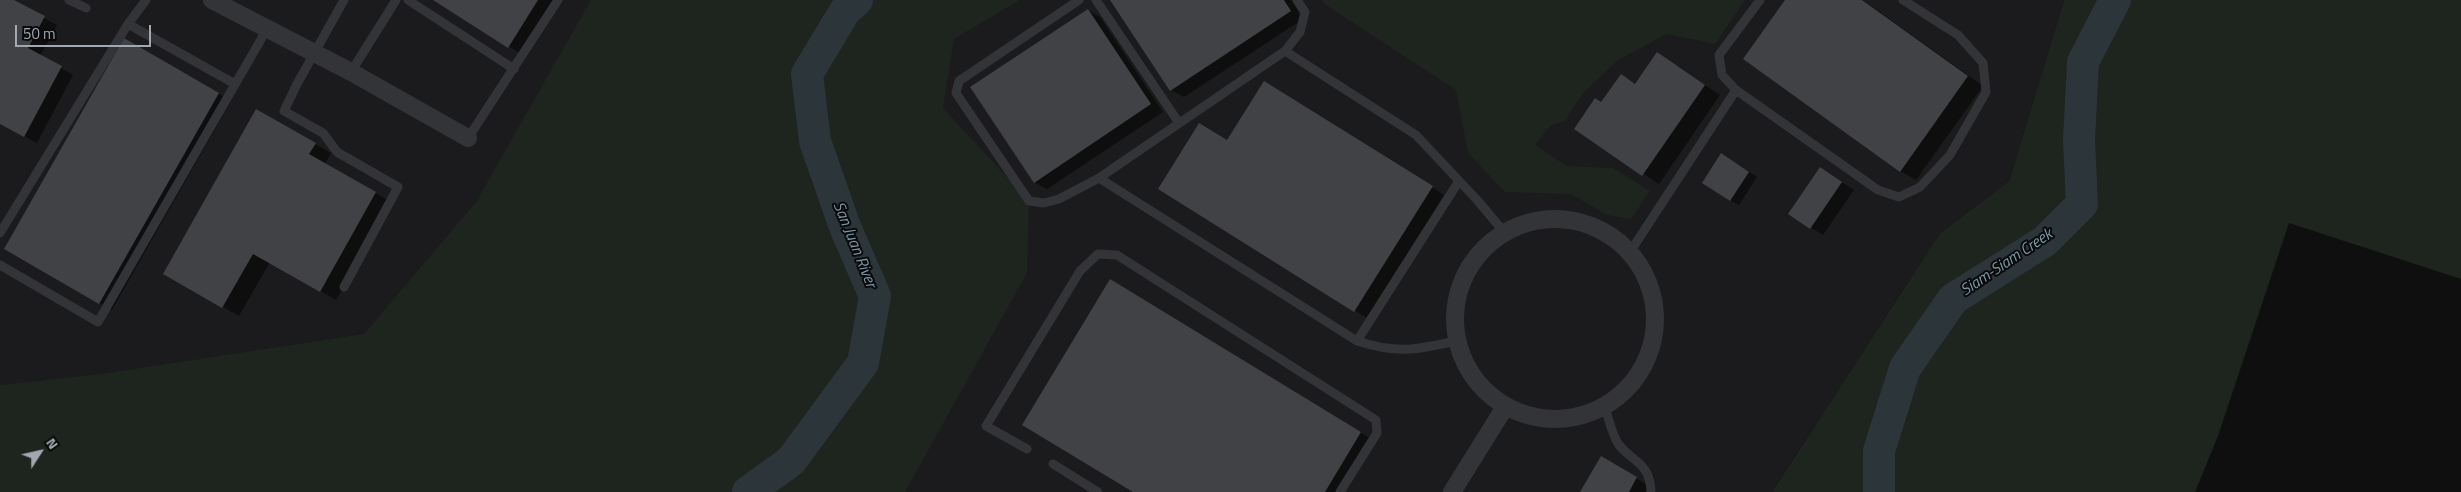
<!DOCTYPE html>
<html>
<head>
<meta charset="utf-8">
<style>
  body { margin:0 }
  #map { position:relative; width:2461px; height:492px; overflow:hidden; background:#0f0f10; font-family:"Titillium Web",sans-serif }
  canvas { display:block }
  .north { position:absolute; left:15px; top:427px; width:50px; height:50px; -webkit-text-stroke:4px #0a0a0b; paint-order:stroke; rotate:55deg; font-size:14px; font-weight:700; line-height:20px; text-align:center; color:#a1a8b0 }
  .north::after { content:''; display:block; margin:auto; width:18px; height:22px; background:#a1a8b0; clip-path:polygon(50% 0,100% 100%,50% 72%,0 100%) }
  .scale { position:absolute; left:15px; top:25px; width:136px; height:22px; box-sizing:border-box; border:2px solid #a1a8b0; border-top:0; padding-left:6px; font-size:15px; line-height:18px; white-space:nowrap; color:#a1a8b0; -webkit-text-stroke:4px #0a0a0b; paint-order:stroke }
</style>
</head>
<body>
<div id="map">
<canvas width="2461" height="492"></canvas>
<div class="north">N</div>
<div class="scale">50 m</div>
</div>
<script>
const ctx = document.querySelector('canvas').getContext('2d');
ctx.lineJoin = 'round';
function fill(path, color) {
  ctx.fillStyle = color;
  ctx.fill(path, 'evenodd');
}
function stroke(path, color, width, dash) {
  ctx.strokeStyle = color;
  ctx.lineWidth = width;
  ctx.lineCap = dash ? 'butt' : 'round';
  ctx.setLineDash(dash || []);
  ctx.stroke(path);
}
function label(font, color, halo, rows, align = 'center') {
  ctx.font = font + ' "Titillium Web",sans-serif';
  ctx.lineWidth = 4;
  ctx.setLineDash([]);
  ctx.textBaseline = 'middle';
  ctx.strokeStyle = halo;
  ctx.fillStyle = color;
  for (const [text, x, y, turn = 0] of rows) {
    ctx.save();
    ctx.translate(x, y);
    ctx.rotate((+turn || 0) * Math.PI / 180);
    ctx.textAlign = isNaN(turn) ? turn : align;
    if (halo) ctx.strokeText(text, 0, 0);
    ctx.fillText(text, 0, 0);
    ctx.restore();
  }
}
fill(new Path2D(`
  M0,0H2064L2009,181L1940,233L1772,492H0Z`), '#1b1b1d');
fill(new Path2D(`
  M591,0H1020L954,39L943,108L1029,201L1027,273L905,492H0V385L101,374L364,334L476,202Z
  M1322,0H1745L1715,44L1667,34L1618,60L1583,93L1565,121L1551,125L1535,145L1567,166L1613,168L1650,191L1631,219L1607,215L1571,194L1505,192L1468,153L1456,90L1326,5Z
  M2064,0H2461V279L2289,223L2218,436L2195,492H1772L1940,233L2009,181Z`), '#1e241e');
fill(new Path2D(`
  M0,0H11L57,25L40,56L73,75L37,143L0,123Z
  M435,0H554L521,54Z
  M1112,0H1291L1303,19L1184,97L1171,90Z
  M1787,0H1863L1983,86L1916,180L1900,171Z
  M1088,10L1100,17L1163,112L1047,189L1034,182Z
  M125,40L231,101L112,310L6,249Z
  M1657,54L1720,95L1659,184L1575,128L1601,104L1621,76L1636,84Z
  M1277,90L1444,195L1367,318L1160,188L1228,142Z
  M256,111L331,153L325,164L391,202L336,300L270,262L239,316L165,274Z
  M1730,160L1757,177L1739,205L1730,200Z
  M1832,176L1854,190L1823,235L1789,214Z
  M1123,288L1373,440L1342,492H1136Z
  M1602,458L1649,486L1646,492H1582Z`), '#0007');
stroke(new Path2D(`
  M748,492L791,461L863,363L875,296L845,227L815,141L807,74L845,11L857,0
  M1879,492V451L1905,368L1953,299L2045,241L2082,204L2079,140L2083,62L2115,0`), '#2c353a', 32);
fill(new Path2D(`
  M0,0H14L45,16L28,48L62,66L24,137L0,124Z
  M433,0H538L508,48Z
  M1110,0H1284L1291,11L1170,91Z
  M1785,0H1862L1968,76L1900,172L1743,59Z
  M1088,9L1151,104L1034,183L970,87Z
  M124,38L219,93L99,304L4,249Z
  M1657,52L1705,85L1642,176L1574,129L1595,98L1601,102L1621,74L1635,84Z
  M1264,81L1433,186L1354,312L1158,189L1199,123L1227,140Z
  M256,109L316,143L309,154L376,192L320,292L253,254L222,308L163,274Z
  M1721,153L1749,172L1730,201L1702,183Z
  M1820,167L1842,182L1810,229L1788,214Z
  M1110,279L1361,432L1325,492H1133L1022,425Z
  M1601,456L1637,477L1629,492H1580Z`), '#404246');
stroke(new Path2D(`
  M69,0L86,8
  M408,0L514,69
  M1079,0L959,81L956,93L1029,201L1044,203L1059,199L1099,178L1285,51L1300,32L1305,12L1297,0
  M1096,0L1179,123
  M1760,0L1719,55L1722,75L1736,90L1878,190L1899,197L1920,187L1950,155L1986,92L1983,63L1958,35L1903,0
  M128,24L235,84
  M1285,51L1416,135L1478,201L1504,232
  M351,72L396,0
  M468,138L558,0
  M1099,178L1357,341C1397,354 1416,350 1456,341
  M0,233L128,24L146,0
  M1630,252L1736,90
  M0,265L98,322L267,29
  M344,287L398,187L337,152L323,133L284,111L297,84L344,0
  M1357,341L1459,181
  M1605,408C1609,419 1612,435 1619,445C1634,463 1650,463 1651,492
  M1027,449L986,426L1080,271L1098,254L1117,255L1376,420L1377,433L1340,492
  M1053,464L1098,492`), '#323437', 9);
stroke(new Path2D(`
  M212,0L351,72L468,138
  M1455 319a100 100 0 1 1 200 0a100 100 0 1 1-200 0Z
  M1452,492L1505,407`), '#323437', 18);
label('italic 16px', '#7a9aa9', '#0a0a0b', [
  ["San Juan River",854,245,68],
  ["Siam-Siam Creek",2007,263,-34]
]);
</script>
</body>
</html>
